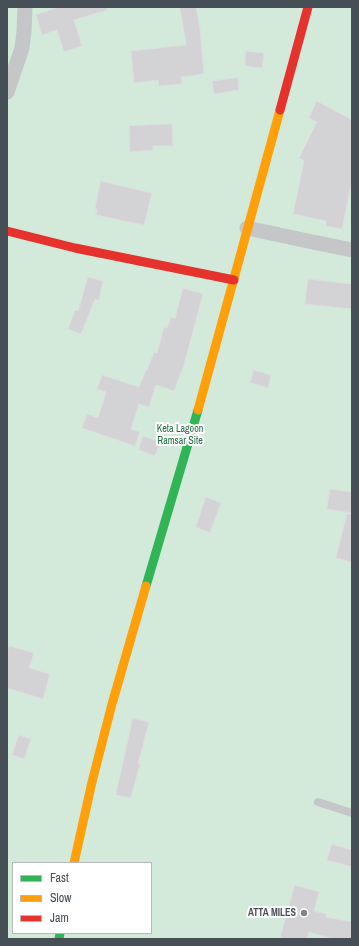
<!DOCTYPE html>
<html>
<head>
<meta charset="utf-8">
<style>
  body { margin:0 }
  #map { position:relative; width:359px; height:946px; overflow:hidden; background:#edecec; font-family:"Archivo Narrow",sans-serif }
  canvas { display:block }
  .frame { position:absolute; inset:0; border:8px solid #464f56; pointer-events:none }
  .legend { position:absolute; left:12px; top:862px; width:140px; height:72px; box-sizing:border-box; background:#fff; border:1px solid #b5b9bb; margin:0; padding:5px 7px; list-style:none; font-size:12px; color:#464f56 }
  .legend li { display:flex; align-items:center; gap:8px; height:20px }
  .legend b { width:20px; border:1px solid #b5b9bb }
</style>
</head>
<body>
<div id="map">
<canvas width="359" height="946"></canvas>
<div class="frame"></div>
<ul class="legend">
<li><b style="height:5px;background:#30b455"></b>Fast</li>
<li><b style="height:5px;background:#ff9f0a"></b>Slow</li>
<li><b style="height:5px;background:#e5322d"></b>Jam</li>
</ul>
</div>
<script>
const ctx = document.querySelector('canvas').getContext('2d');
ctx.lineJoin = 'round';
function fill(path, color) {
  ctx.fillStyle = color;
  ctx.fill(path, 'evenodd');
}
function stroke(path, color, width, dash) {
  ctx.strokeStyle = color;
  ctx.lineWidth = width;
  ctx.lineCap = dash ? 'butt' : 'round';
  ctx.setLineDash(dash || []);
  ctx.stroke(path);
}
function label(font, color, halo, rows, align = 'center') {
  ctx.font = font + ' "Archivo Narrow",sans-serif';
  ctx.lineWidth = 4;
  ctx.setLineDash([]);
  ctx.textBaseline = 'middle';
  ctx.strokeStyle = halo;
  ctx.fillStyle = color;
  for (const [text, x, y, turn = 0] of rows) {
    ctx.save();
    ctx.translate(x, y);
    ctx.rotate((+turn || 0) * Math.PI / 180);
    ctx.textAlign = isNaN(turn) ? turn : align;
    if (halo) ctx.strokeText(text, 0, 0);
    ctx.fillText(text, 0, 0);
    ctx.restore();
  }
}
fill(new Path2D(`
  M7,7H352V939H7ZM13,863H151V933H13Z`), '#d3e9da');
const building = new Path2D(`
  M59,7H107V10L74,20L82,46L64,52L57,30L42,35L36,15Z
  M180,7H196L200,29L204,74L181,77L182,84L159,86L158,80L134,83L131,51L186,45Z
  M246,51L264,53L262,68L245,66Z
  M238,78L239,90L214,94L212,81Z
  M317,101L352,120V181L342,229L326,226V221L293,214L304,161L299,158L317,122L309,118Z
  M172,124L173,146H153V150L130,152L129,126Z
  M101,181L152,193L144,225L96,215L97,209H95Z
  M88,277L103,281L99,300L95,299L81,334L68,329L75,310L78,311Z
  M308,279L352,284V309L305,304Z
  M183,288L203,294L184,365L174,391L156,385L149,407L139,404L131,429L140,432L135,446L82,428L87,414L98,418L106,392L97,389L102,375L139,387L146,370H147L154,352L157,353L164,327L167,328L171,317L175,318Z
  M254,370L271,375L268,388L250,383Z
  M143,436L160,442L155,456L139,450Z
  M330,489L352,492V513L327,509Z
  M206,497L221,503L210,533L196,527Z
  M347,514H352V562L336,558Z
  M9,646L34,653L29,668L50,674L43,699L7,688V653Z
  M133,718L149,722L138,764H140L131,798L116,795Z
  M19,735L31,739L24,759L12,755Z
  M332,844L352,850V867L327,860Z
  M295,885L319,892L314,911L326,914V917L352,922V939H333L309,932L307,939H280Z`);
fill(building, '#d3d3d5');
stroke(building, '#dededf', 1);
stroke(new Path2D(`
  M318,802L352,813`), '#c4c6c7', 8);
stroke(new Path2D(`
  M7,92L22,48L24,32L25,7
  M247,228L308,241L352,250`), '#c4c6c7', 15);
stroke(new Path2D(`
  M146,586L198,410
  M59,939L60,933`), '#30b455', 9);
stroke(new Path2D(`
  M198,410L280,110
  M74,863L92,782L112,704L146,586`), '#ff9f0a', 9);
stroke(new Path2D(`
  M280,110L308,7
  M7,231L75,248L234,280`), '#e5322d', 9);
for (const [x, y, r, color] of [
  [304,913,4,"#80868a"]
]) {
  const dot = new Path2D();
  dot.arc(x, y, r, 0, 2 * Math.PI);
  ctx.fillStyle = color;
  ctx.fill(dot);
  stroke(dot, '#fff', 1.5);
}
label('10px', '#216d43', '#fff', [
  ["Keta Lagoon",180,429],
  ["Ramsar Site",180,441]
]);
label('bold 10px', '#464f56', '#fff', [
  ["ATTA MILES",296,913]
], 'right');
</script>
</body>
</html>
